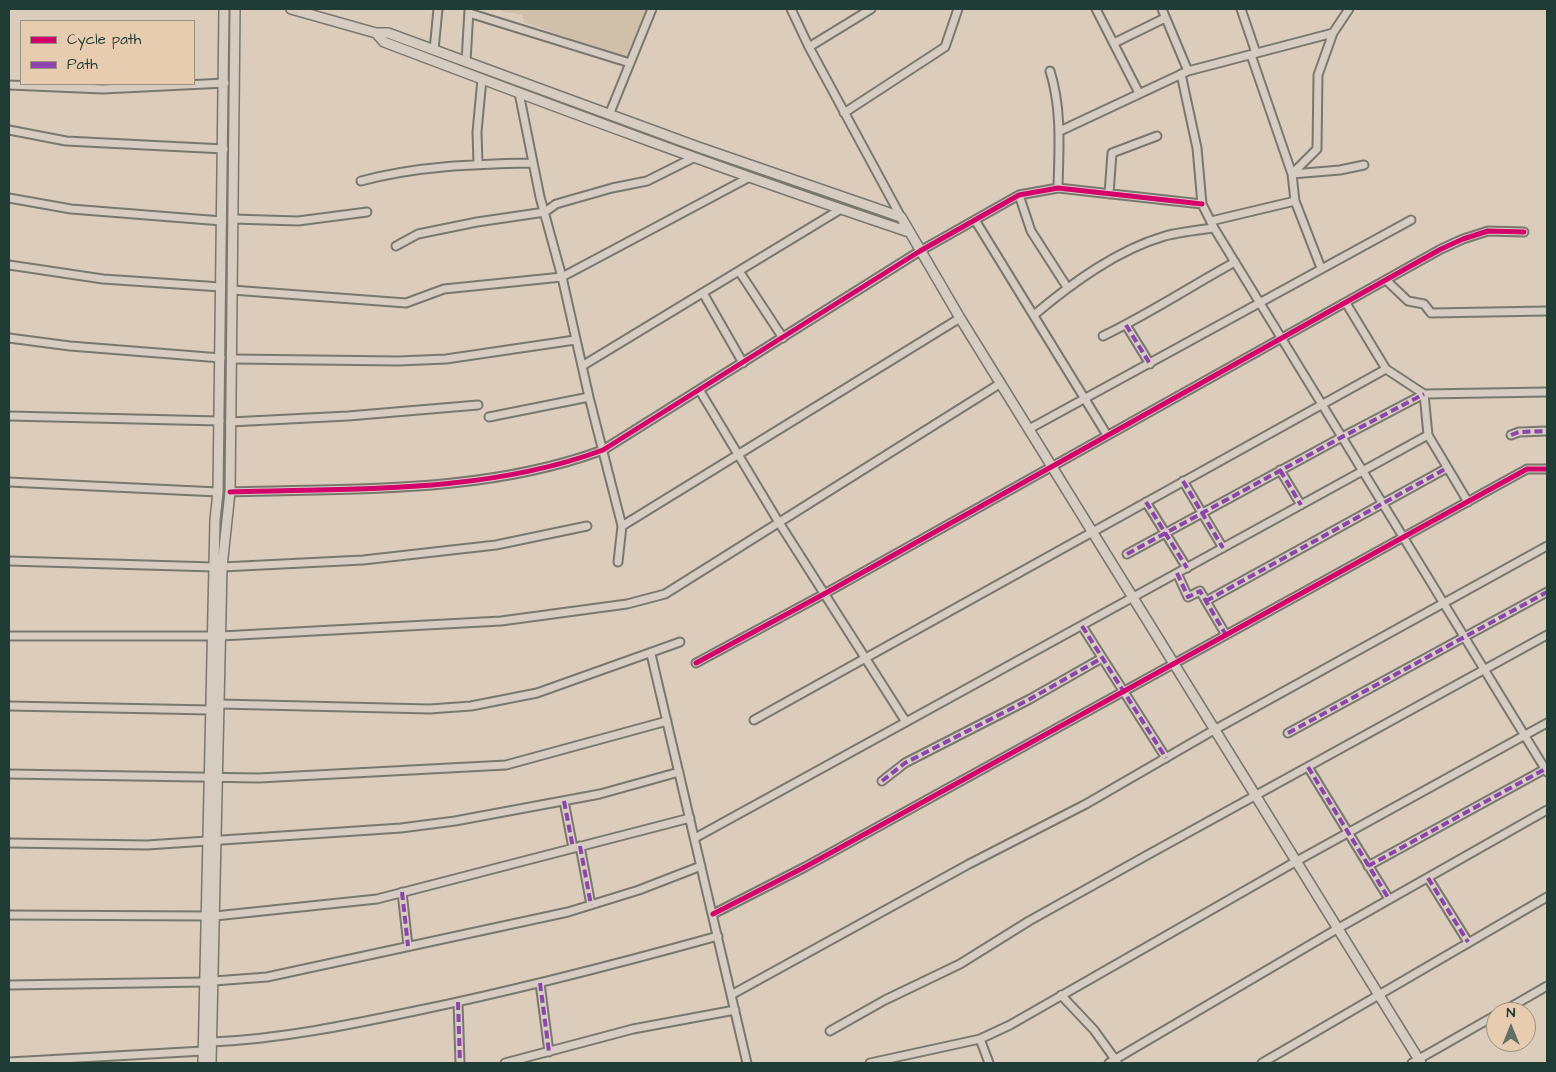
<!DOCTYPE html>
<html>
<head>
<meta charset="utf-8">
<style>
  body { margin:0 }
  #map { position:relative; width:1556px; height:1072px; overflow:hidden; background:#dbccbc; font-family:"Architects Daughter",sans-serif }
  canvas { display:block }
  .frame { position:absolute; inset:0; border:10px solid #1f3d34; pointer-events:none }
  .legend { position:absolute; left:20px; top:20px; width:175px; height:65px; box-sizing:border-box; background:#e8ccaf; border:1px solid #98937e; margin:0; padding:6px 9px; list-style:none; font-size:15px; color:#1f3d34 }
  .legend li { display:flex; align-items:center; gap:10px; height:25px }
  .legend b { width:25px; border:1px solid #98937e }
  .north { position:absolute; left:1486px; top:1002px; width:50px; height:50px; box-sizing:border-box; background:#e8ccaf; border:1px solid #98937e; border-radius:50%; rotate:0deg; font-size:14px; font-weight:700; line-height:20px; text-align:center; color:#1f3d34 }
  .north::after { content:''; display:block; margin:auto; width:18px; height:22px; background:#616f64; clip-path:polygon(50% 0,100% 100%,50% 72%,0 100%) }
</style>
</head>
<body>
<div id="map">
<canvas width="1556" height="1072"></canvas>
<div class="frame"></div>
<ul class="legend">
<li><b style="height:6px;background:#d6006c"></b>Cycle path</li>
<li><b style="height:6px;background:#8e44ad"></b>Path</li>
</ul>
<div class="north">N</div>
</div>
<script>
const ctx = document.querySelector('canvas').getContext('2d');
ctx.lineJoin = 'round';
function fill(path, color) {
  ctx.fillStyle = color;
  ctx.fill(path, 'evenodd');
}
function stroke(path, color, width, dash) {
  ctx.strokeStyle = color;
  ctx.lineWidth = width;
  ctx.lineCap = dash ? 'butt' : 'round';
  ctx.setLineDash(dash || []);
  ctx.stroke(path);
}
fill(new Path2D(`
  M502,9H646L647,12L628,59L524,22L522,15L501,11Z`), '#d0bfa9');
const minor = new Path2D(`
  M791,9L809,47L901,217
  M1096,9L1139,93
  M1162,9L1188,71
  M1241,9L1256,53
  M469,13L630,63
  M1114,43L1165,18
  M809,47L871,9
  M434,50L438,9
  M1251,55L1292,174L1340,170L1364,165
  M466,62L469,10
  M1050,71C1062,109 1059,148 1058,188
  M1181,74L1197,148L1202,204L1214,228L1547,772
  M9,85L103,89L225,83
  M519,93L540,197L562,277L589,397L622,526L618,562
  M844,113L945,47L958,9
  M609,115L652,9
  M9,130L66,141L224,149
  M1060,131L1188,71L1333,33
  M478,164L477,132L482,79
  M361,181C417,166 474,164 532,163
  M1109,194L1112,153L1157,136
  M1019,195L1031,231L1067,287
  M9,198L71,209L222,221
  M233,219L298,221L367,212
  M975,220L1107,435
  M1211,221L1295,201
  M396,246L418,234L477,222L545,212L556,204L612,188L647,181L693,158
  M9,265L103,279L221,287
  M1321,268L1295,201L1292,174L1317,149L1318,75L1333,33L1349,9
  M739,271L783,338
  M1386,280L1408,301L1424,304L1431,313L1547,311
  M232,290L406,303L444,289L562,277L748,178
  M703,293L743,363
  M1346,303L1386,369L1424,394L1428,435L1468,502
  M1034,315C1072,283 1117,250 1165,236C1181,232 1198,230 1214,228
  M1126,325L1150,364
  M1103,336C1149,314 1191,286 1235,262
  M9,338L70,346L221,358
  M233,359L398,361L446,359L575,340
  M582,366L841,209
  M700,391L778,521L906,722
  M9,416L220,421
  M489,417L589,397
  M230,422L348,416L478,405
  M1029,429L1411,220
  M1511,435L1519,432L1547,431
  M1280,470L1301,505
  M1183,481L1223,548
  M9,482L218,492
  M230,492C355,488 484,494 603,450L920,251L1019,195L1058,188L1202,204
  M1146,502L1187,568
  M622,526L960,318
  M1127,554L1342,437L1424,394L1547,392
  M9,561L214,567
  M222,567L363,560L496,545L587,526
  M1177,573L1188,597L1200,591L1226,635
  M1206,601L1447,468
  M1082,626L1166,758
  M9,636H212
  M221,636L501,621L627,604L665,594L1001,383
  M651,654L747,1063
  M696,663L824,594L1441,249L1463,239L1488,231L1524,232
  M220,704L430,709L471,706L537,693L680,642
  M9,706L211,710
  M754,720L1386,369
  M1288,733L1547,592
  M1308,767L1389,899
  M9,774L259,778L506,765L667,721
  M882,781L905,763L1030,699L1102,658
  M564,801L573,848
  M695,838L1428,435
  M9,843L147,845L401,828L455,821L600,794L679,772
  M580,846L591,905
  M1368,866L1547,768
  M1428,878L1468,942
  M402,892L408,946
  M713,914L805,867L1527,469H1547
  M9,915L206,916
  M215,916L377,899L690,818
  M214,981L267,977L568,912L639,890L701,866
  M540,983L549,1052
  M9,985L205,982
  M731,995L969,864L1086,804L1214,730L1547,546
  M1061,995L1094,1030L1117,1062
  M458,1002L460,1063
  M1502,1012L1547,986
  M830,1031L885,1000L960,964L1029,921L1151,853L1547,635
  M980,1039L989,1063
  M212,1042C281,1039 348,1025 415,1011C517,990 617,964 718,936
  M9,1062L203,1051
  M505,1063L633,1029L735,1010
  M870,1063L980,1039L1010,1025L1295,862L1547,723
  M1109,1063L1337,929L1547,810
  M1262,1063L1547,897
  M1412,1063L1496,1015`);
const major = new Path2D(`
  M291,9L376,33H388L698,147L901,217L960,318L1421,1063
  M376,33L384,42C558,108 732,173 909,232
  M203,1063L215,520L218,492L224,9
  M211,1063L222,567L230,492L235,9`);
stroke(minor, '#79786f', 11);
stroke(major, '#79786f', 12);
stroke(minor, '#d6ccc1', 7);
stroke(major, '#d6ccc1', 9);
stroke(new Path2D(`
  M1126,325L1150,364
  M1511,435L1519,432L1547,431
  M1280,470L1301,505
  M1183,481L1223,548
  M1146,502L1187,568
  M1127,554L1342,437L1424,394
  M1177,573L1188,597L1200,591L1226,635
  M1206,601L1447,468
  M1082,626L1166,758
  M1288,733L1547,592
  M1308,767L1389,899
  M882,781L905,763L1030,699L1102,658
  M564,801L573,848
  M580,846L591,905
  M1368,866L1547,768
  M1428,878L1468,942
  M402,892L408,946
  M540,983L549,1052
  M458,1002L460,1063`), '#8e44ad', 4, [8, 4]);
stroke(new Path2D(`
  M230,492C355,488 484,494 603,450L920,251L1019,195L1058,188L1202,204
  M696,663L824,594L1441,249L1463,239L1488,231L1524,232
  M713,914L805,867L1527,469H1547`), '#d6006c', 5);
</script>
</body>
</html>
